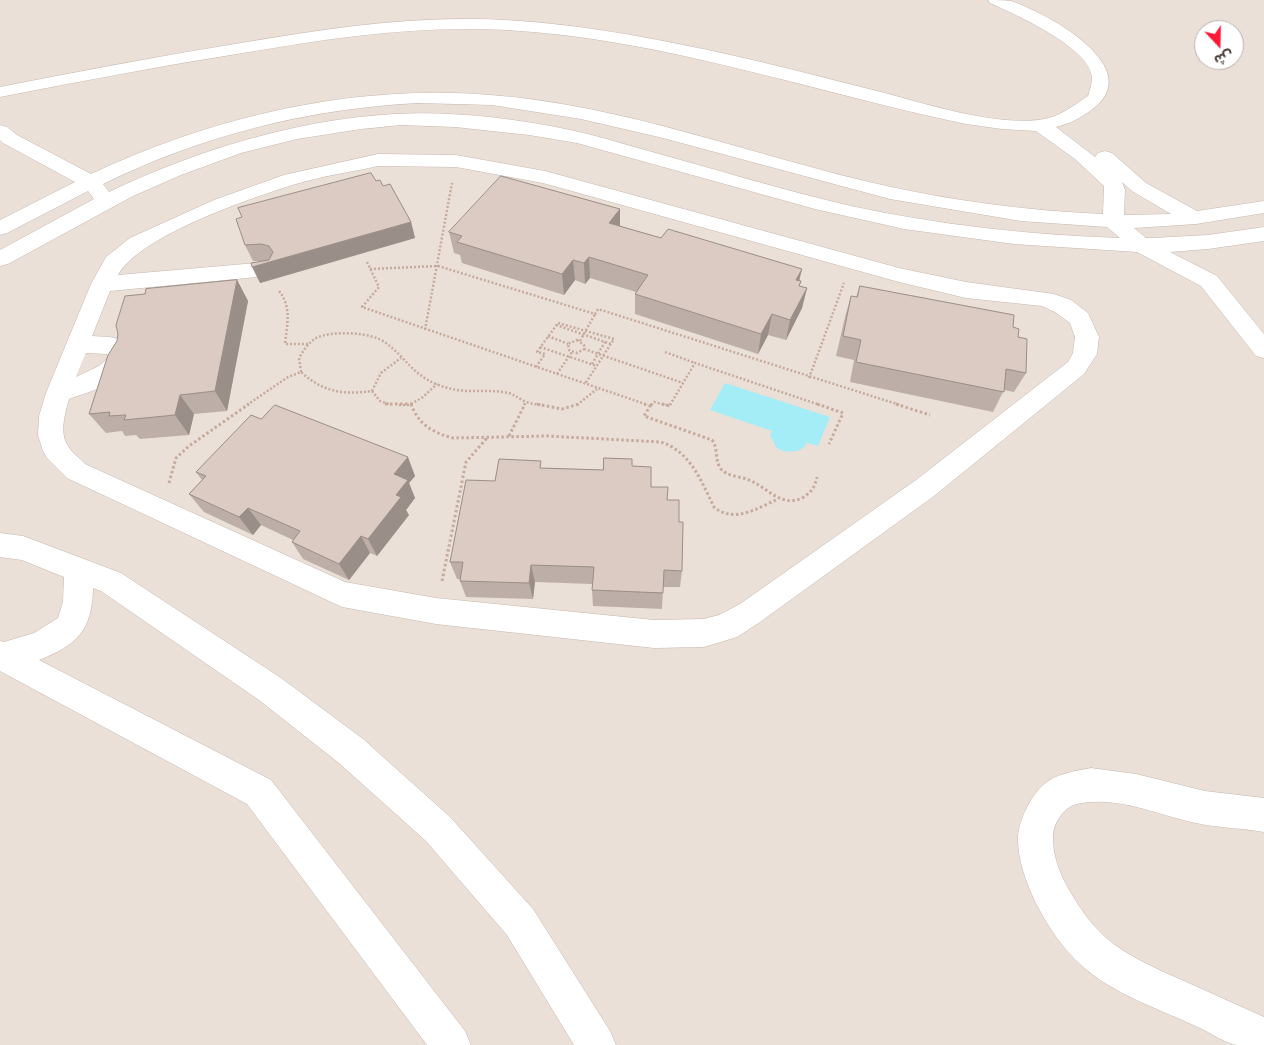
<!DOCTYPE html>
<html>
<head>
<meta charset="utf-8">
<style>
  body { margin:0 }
  #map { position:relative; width:1264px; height:1045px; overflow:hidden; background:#f6f0eb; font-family:"Noto Sans","Noto Sans Arabic",sans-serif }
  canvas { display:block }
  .north { position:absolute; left:1194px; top:20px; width:50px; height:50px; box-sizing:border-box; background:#fff; border:1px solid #b7b2af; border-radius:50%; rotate:159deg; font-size:14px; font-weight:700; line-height:20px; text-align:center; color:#4c3e38 }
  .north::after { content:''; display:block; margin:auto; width:18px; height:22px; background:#ff1937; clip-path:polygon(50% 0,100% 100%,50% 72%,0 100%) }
</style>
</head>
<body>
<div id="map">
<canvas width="1264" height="1045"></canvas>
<div class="north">ش</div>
</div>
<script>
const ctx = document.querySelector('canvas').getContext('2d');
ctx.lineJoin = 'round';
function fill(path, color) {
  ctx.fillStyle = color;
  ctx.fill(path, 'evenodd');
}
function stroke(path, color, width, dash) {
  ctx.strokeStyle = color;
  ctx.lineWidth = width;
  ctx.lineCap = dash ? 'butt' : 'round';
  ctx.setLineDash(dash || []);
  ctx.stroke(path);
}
fill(new Path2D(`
  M0,0H1264V1045H0ZM1204,30H1234V60H1204Z`), '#ebe0d8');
fill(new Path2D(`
  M725,383L830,417L818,446L807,443C801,453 792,452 782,451L776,447L770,435L772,431L710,410Z`), '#a4ecf6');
const minor = new Path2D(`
  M988,0C995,0 1004,0 1011,1C1047,13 1151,69 1090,111C1079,119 1068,124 1056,127L1095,157L1098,153L1105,151L1112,153L1146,183L1197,211L1264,201V213L1196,224L1134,228L1146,238H1153L1208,235L1264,227V241L1208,249L1170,252L1217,276L1264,334V358L1256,356L1201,286L1137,252L1014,244L904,229L815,209L577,143L529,135L455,127L401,125L361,129L297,139L241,153L181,175L133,196L8,264L0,266V250L94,199L88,191L7,233L0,235V220L75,182L3,143L0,140V125L7,127L17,135L91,174C215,116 353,84 490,95C627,105 758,158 891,187C961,202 1032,211 1103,214L1104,186L1075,159L1036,131L1002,129L966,124C813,92 664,39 507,30C418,25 330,38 243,53C161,66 81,81 0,97V87C80,71 161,56 241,43C318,30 396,18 474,19C556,20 637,35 717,52C773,64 829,79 885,93C929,105 1005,129 1049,118C1063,114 1076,104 1088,96C1090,90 1092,83 1092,77C1090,48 1015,14 990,3ZM418,103L492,105L581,119L663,138L890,199L1021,221L1107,227L1120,238C1030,235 939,225 851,206C782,190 714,169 645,150C620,143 595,135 570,130C513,118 451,111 394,114C295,120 197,150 109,192L103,184C203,135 307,109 418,103ZM1122,182L1132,191L1171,214L1124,215L1125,190Z
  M378,154L456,155L545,171L899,268L966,282L1054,294L1071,300L1088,313L1099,337L1097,354L1084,374L934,496L760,622L737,637L704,647L654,648L436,624L342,607L67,478L47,458L43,451L38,435L39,416L46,393L91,284L106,257L130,238L214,200L284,175ZM378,166L456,167L543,183L899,282L966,298L1042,306L1055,312L1070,323L1075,337L1073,353L1068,362L916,480L740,604L719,615L704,619L654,620L436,598L345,582L85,464C80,458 72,453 68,446C59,433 65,413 69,399C85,393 102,389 116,379C126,372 141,349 123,341C114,336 103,337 92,336L110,291L268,276L276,274L279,269L276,264L268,262L118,275C139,236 253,197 296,184C322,176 351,172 378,166ZM86,353L107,354L108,358L99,366L76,377Z
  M0,533L23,536L121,573L281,678L363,739L450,817L533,909L610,1031L616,1045H574L507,935L426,841L339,763L259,700L101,591L93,588C92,631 77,645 39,660L271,780L465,1031L471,1045H427L247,804L0,671V641L4,642L34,633L58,618L63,602L64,577L22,560L0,557Z
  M1091,768L1136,774L1205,791L1264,798V832C1242,828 1219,828 1196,823C1158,815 1117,795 1077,804C1063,807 1052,825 1053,839C1053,859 1062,879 1072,895C1081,910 1092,925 1105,937C1128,957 1157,969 1184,981C1211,993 1237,1005 1264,1017V1045C1256,1045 1246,1045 1237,1045C1225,1043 1211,1033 1200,1028C1160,1009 1112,994 1080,964C1050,937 1017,878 1018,837C1019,820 1030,798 1042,786C1054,774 1075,771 1091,768Z`);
stroke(minor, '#c6b7af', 1);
stroke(new Path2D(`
  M367,262L379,287L362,307L648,405
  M370,269L438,266L595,314L598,309L900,405
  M279,291C292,307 287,325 285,344H308
  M556,325L611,344
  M425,330L452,183
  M548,336L568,344
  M577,340L584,345V349L577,353L569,350L568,344Z
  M580,341L595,314
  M540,347L597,366
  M584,349L683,383
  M665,352L695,363
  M592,364L605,342
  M536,367L545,354L537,352L558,323L614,339L585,384
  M301,372L299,358C304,350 308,343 316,338C333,330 372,332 386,343C406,358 411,373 436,384C463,395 478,389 504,392C512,393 517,397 524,401C530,404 537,404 543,405
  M557,374L572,352
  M809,378L844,283
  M372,391L381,373L401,358
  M411,404L423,397L437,384
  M247,405L288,377L301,372C323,392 343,395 372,391L380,401L391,405
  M399,405H411
  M524,405L526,402
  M577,405L597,389
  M651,405L654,402L667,405
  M670,405L695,363L820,405`), '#c6ab9c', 2.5, [2, 2]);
stroke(new Path2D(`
  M385,404H411
  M411,404C418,424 433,433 453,438L547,436L661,442C691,452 701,481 714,507C734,524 758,508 778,499
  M537,404L562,409L579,404
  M644,404L650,406L644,416L712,440C719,450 714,460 721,469C728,477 740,476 749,480C767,487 781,508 802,498C811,493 815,487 817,477
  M662,404L670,406L671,404
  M817,404L843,413L829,444
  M896,404L930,415
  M650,406L652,404
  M509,436L525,404
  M169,483L176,458L189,446L249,404
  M442,581L466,462L487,438`), '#c6ab9c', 3, [2.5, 2.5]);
fill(minor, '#fff');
fill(new Path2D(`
  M376,181L383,186L411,222L415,238L260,283L262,261H253L245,245L242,217Z
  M620,226L661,238L802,269L799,281L800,286L807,288L802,308L786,340L768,335L758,354L635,314V294L636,292L590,278L585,284L575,280L564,295L462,263L460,255L454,253L449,232Z
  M237,280L248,301L227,411L194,414L189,435L140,439L136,435L125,436L122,431L106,433L89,414L117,341L145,294Z
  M860,286L1013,327L1018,337L1026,373L1014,392L1004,390L993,412L850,382L854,360L836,356L845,317L851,296L856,297Z
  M632,466L651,487L667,500L679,522L682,571L680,587H663L662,609L593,606L592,590V584L535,582L533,599L466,597L460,581V579H457L450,562L495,481L542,468L603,470Z
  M196,472L415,476L409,483L415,498L406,510L409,515L377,556L370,553L349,580L303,559L292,542L293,540L261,525L253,535L204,512L189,494L202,480Z`), '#bdafa7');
fill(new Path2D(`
  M620,209V230L609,223Z
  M411,222L415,238L260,283L252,267Z
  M589,257L590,278L585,284L584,263Z
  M573,260L575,280L564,295L562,274Z
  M802,269L797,289L796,280Z
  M237,280L248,301L227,411L215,391Z
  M807,288L802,308L786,340L790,320Z
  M772,314L768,335L758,354L761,334Z
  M180,395L194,414L189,435L175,415Z
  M408,457L415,476L409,483L415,498L406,510L409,515L377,556L368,539L396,495L394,474Z
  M248,508L261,525L253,535L239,517Z
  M361,536L370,553L349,580L339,564Z
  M531,565L535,582L533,599L529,583Z`), '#9a8e88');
const building = new Path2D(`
  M371,173L376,181L380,180L383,186L390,184L411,222L252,267L251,263L269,260L273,252L269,246L261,244L245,245L236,219L242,217L238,208Z
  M501,176L620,209L609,223L661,238L668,229L802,269L796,280L801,281L799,286L807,288L790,320L772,314L761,334L635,294L648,275L589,257L584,263L573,260L562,274L457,242L462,236L449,232Z
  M237,280L215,391L180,395L175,415L124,420L126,415L109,416L110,412L89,414L108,355L117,341L118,334L116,325L125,296L145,294L146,289Z
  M860,286L1014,315L1013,327L1019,329L1018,337L1027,339L1026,373L1006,369L1004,392L856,362L861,340L843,336L851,296L857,297Z
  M275,405L408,457L394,474L408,480L396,495L401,497L368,539L361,536L339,564L292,542L300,531L248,508L239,517L189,494L206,476L196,472L251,415L261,419Z
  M604,458L632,459V466L651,467V487H668L667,500H679V522H683L682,571L664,570L663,593L592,590L594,567L531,565L529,583L460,581L463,562H450L466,480L495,481L499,459L541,461L540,468L603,470Z`);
fill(building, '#dccbc2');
stroke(building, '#9a8e88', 1);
</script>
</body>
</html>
